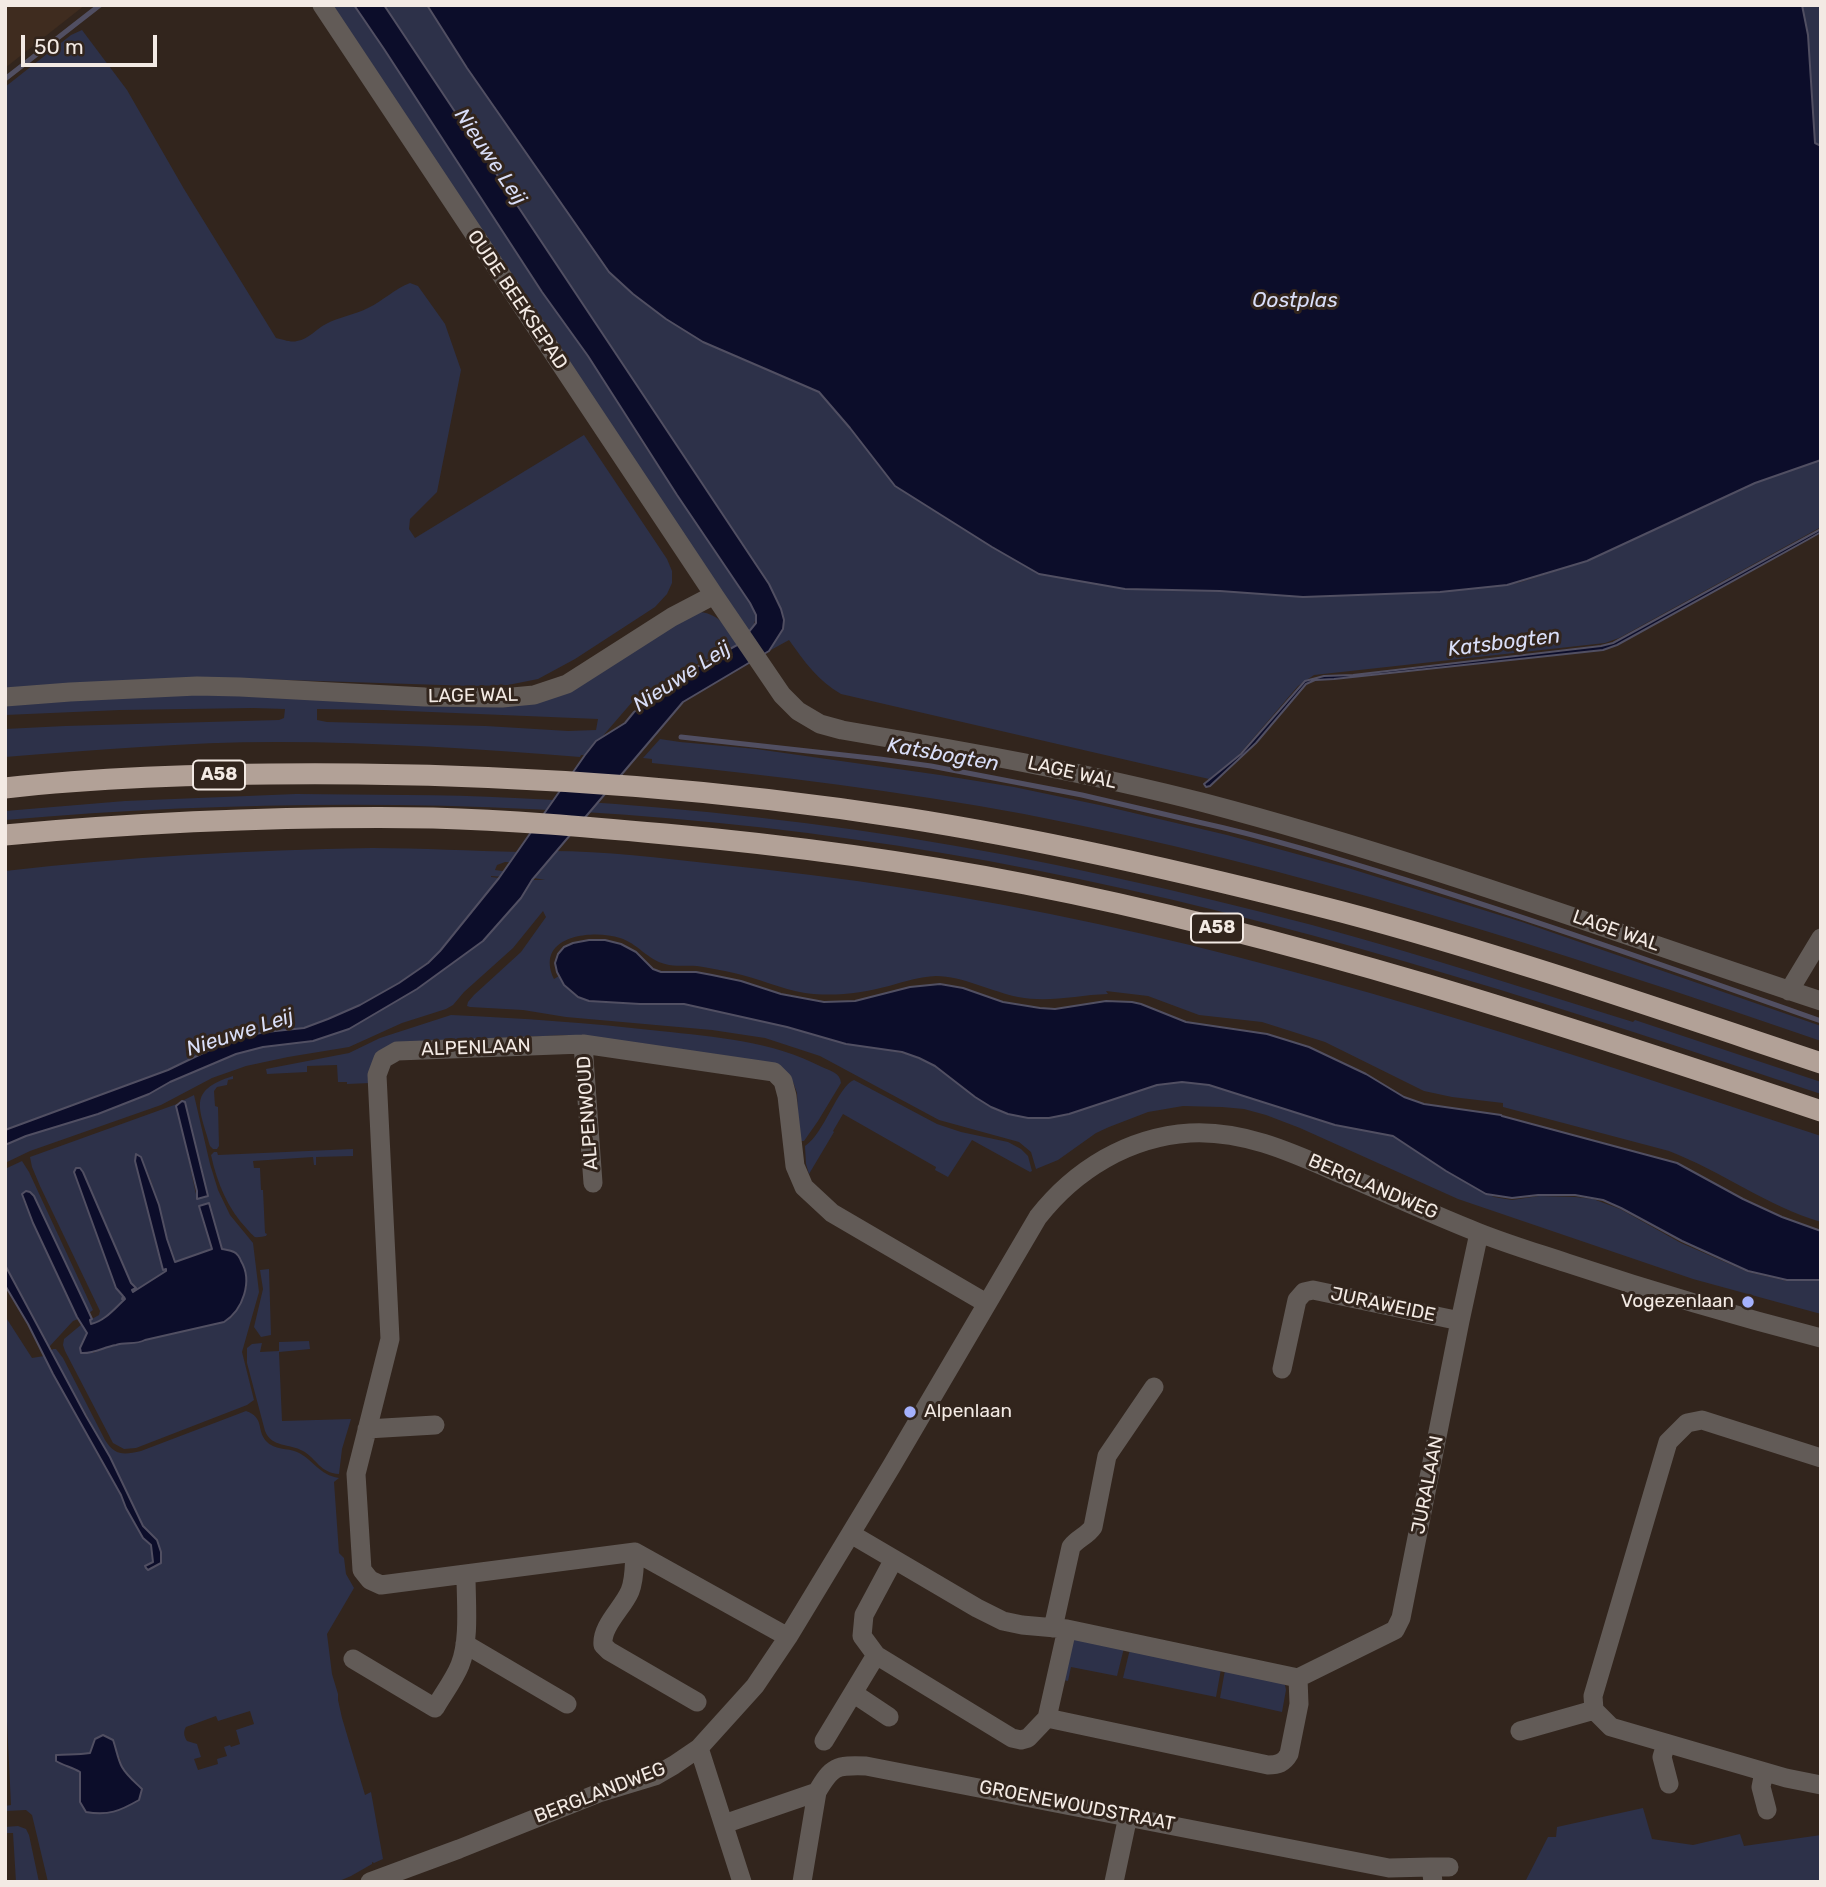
<!DOCTYPE html>
<html>
<head>
<meta charset="utf-8">
<style>
  body { margin:0 }
  #map { position:relative; width:1826px; height:1887px; overflow:hidden; background:#32251d; font-family:Rubik,sans-serif }
  canvas { display:block }
  .frame { position:absolute; inset:0; border:7px solid #f3eae4; pointer-events:none }
  .scale { position:absolute; left:21px; top:35px; width:136px; height:32px; box-sizing:border-box; border:4px solid #f3eae4; border-top:0; padding-left:9px; font-size:21px; line-height:24px; white-space:nowrap; color:#f3eae4; -webkit-text-stroke:5px #32251d; paint-order:stroke }
</style>
</head>
<body>
<div id="map">
<canvas width="1826" height="1887"></canvas>
<div class="frame"></div>
<div class="scale">50 m</div>
</div>
<script>
const ctx = document.querySelector('canvas').getContext('2d');
ctx.lineJoin = 'round';
function fill(path, color) {
  ctx.fillStyle = color;
  ctx.fill(path, 'evenodd');
}
function stroke(path, color, width, dash) {
  ctx.strokeStyle = color;
  ctx.lineWidth = width;
  ctx.lineCap = dash ? 'butt' : 'round';
  ctx.setLineDash(dash || []);
  ctx.stroke(path);
}
function label(font, color, halo, rows, align = 'center') {
  ctx.font = font + ' Rubik,sans-serif';
  ctx.lineWidth = 6;
  ctx.setLineDash([]);
  ctx.textBaseline = 'middle';
  ctx.strokeStyle = halo;
  ctx.fillStyle = color;
  for (const [text, x, y, turn = 0] of rows) {
    ctx.save();
    ctx.translate(x, y);
    ctx.rotate((+turn || 0) * Math.PI / 180);
    ctx.textAlign = isNaN(turn) ? turn : align;
    if (halo) ctx.strokeText(text, 0, 0);
    ctx.fillText(text, 0, 0);
    ctx.restore();
  }
}
fill(new Path2D(`
  M5,5H85L5,68Z`), '#3f2c1f');
fill(new Path2D(`
  M328,5H354L384,49L542,292L588,356L642,442L721,561L750,603C758,618 757,620 748,634Z
  M384,5H429L757,364L819,392L850,428L1125,589L1220,591L1303,597L1440,592L1518,583L1587,561L1755,483L1821,460V527L1619,638L1605,643L1314,675L1298,686L1237,757L1209,779L841,694C818,681 804,661 789,640L769,651L783,629L781,609L769,584Z
  M1802,5H1821V146L1815,143L1808,35Z
  M82,30L127,90L184,189L276,338C282,339 291,343 297,341C309,339 316,329 326,324C339,317 354,315 368,308C383,301 394,289 410,283L418,286L445,324L461,370L437,492L410,519L409,529L415,538L584,435L667,559L672,571V583L667,594L655,607L575,659L538,679L508,685L472,686L257,679L5,691V87L71,35Z
  M700,612C720,614 728,629 739,644L676,674L633,701L595,745L589,755H581L580,757C479,749 378,742 277,742C186,742 96,750 5,757V729L65,726L279,720L284,718L285,709L253,708L120,710L5,715V704L184,693L510,705ZM317,709L383,710L598,719L596,730L568,731L486,726L327,722L317,720Z
  M660,739L680,742L756,749L940,775L1014,787L1104,806L1227,835L1348,868L1522,922L1821,1026V1041C1560,951 1295,866 1024,814C901,791 776,776 652,763V759L643,758Z
  M296,794C369,795 442,794 515,798C645,804 775,817 903,837C1041,859 1177,890 1312,925C1420,954 1526,989 1633,1022L1635,1020L1821,1082V1094C1576,1012 1332,932 1079,879C725,804 365,789 5,820V811L125,801Z
  M372,848C422,848 471,851 521,852C531,852 541,851 551,851C605,851 661,858 715,864C843,877 971,896 1098,924C1344,977 1582,1057 1821,1136V1222C1767,1206 1721,1171 1669,1151L1503,1107V1103L1452,1097L1424,1091L1325,1042L1262,1022L1199,1015L1148,996L1106,991L1108,994C1077,995 1049,1003 1018,997C993,992 962,976 936,976C920,977 905,981 889,986C862,993 834,997 805,993C781,989 758,978 734,973C722,970 709,968 697,966C686,965 676,967 665,964C648,960 637,943 620,938C592,929 534,936 554,979L559,976L573,993L589,1001L640,1004H684L787,1027L846,1044L883,1049L911,1055L935,1066L982,1102L999,1111L1018,1116L1049,1118L1069,1114L1157,1085L1182,1082L1209,1085L1335,1125L1393,1135L1446,1171L1479,1190L1494,1197L1512,1200L1539,1196L1575,1197L1593,1199L1620,1209L1681,1243L1748,1272L1787,1281H1821V1314L1693,1279L1458,1199L1300,1128L1266,1115L1244,1109L1222,1107L1183,1106L1148,1112L1109,1127L1096,1133L1058,1160L1036,1169L1031,1152L1019,1142L939,1120L820,1056L765,1038L712,1030L566,1017L523,1010L470,1007L467,1006L468,1002L474,995L521,952L546,917L543,911L513,948L464,992L453,1005L446,1009L402,1023L349,1047L288,1057L246,1066L212,1078L161,1105L30,1151L5,1163V1145L26,1136L98,1114L149,1094L170,1082L236,1054L263,1047L313,1041L349,1029L417,989L483,941L521,898L532,880H545L534,878L543,864L505,862L497,865L495,870L509,872L505,877L491,876V877L499,878L435,957L399,983L360,1005L328,1019L304,1028L266,1032L234,1038L168,1070L5,1130V871C127,857 249,850 372,848Z
  M451,1015C521,1018 591,1023 660,1031C716,1037 772,1041 822,1067C831,1071 840,1073 841,1083L818,1121L804,1141H799L797,1093L793,1082L568,1035L406,1042L370,1083L347,1084V1082H338L337,1065L307,1066V1072L267,1074L266,1069L349,1053L380,1038Z
  M233,1076V1079L228,1080L227,1085L217,1087L214,1091L215,1106L218,1107L219,1146L217,1149H213L210,1146C200,1108 186,1091 233,1076Z
  M854,1080L937,1124L961,1132L1008,1142L1021,1149L1028,1156L1032,1171L1030,1172L972,1140L948,1177L935,1170L936,1167L843,1114L833,1131L834,1132L809,1174L806,1164L805,1146C824,1134 838,1086 854,1080Z
  M194,1095L210,1164L218,1190L230,1215L253,1243L259,1292L242,1352L254,1400L247,1405L136,1448L124,1449L113,1443L65,1351L63,1345L64,1339L82,1324L88,1333L87,1336L93,1353L116,1344L150,1339L202,1326L224,1322L232,1317L238,1307L247,1286L242,1262L237,1255L222,1249L209,1203L199,1206L212,1249L175,1262C160,1231 159,1184 138,1155L135,1161L163,1269H166V1272L133,1292L132,1290L135,1288L131,1283L83,1172H74L116,1288L126,1299C115,1309 105,1320 91,1324L90,1320L99,1315L100,1311L40,1186L32,1167L30,1157L177,1104L197,1199L199,1161L185,1102L182,1101Z
  M353,1149V1156L316,1157V1165H314L313,1157L253,1161L254,1168H260L261,1190H263L265,1233L267,1234L266,1236C264,1236 258,1238 255,1237C253,1236 249,1231 247,1229C228,1209 217,1183 211,1155L214,1152H217L218,1155Z
  M22,1161L29,1172L93,1310L89,1313L39,1207L23,1199L78,1319L73,1321L49,1347L5,1265V1169Z
  M269,1269L271,1335L261,1337L254,1327L263,1289L260,1270Z
  M5,1316L32,1358L44,1356L102,1463L121,1495L126,1508L145,1540L151,1545L153,1562L146,1566L147,1569L157,1566L159,1546L157,1540L143,1526L110,1457L51,1351L53,1349H56L63,1358L105,1440C115,1456 124,1455 141,1451L246,1411C265,1418 256,1429 266,1441C274,1450 288,1448 297,1452C314,1460 319,1475 339,1478L334,1482L339,1553L344,1558L346,1574L354,1588L327,1634L332,1674L338,1694V1700L342,1718L365,1795L371,1792L383,1859L374,1863L372,1862V1864L351,1876L337,1882H48L32,1815L26,1810L5,1811V1806L11,1805L5,1680ZM250,1711L254,1724L236,1730L240,1744L231,1747L230,1745L224,1747L227,1756L217,1759L218,1764L198,1770L194,1759L201,1757L197,1744L187,1741C184,1736 183,1732 186,1727L216,1716L218,1721ZM95,1739L120,1758C120,1771 132,1780 142,1789L80,1794L81,1786L80,1772L73,1768L64,1754L73,1756L90,1753Z
  M309,1341L310,1349L279,1352L282,1421L351,1419L342,1449L339,1474C320,1473 317,1459 303,1451C289,1443 272,1448 265,1431L247,1363V1348L252,1344L262,1343L260,1352L279,1351V1342Z
  M1072,1638L1124,1648L1117,1676L1071,1667L1068,1681L1063,1680Z
  M1130,1649L1221,1669L1216,1697L1123,1678Z
  M1225,1670L1279,1682L1285,1685L1286,1690L1282,1712L1220,1698Z
  M1643,1808L1652,1839L1693,1845L1740,1834L1744,1846L1821,1835V1882H1525L1548,1837H1556L1557,1827Z
  M18,1826L26,1829L29,1835L39,1882H16L13,1833H5V1827Z`), '#2d3149');
const water = new Path2D(`
  M354,5H384L769,584L781,609L784,620L783,629L769,651L683,702L532,880L521,898L483,941L417,989L349,1029L313,1041L263,1047L236,1054L170,1082L149,1094L98,1114L26,1136L5,1145V1130L168,1070L234,1038L266,1032L304,1028L328,1019L360,1005L399,983L428,963L440,951L499,878L585,755L596,741L625,723L634,712L695,668L739,644L756,623V615L750,603L677,495L588,356L542,292L384,49Z
  M427,5H1802L1808,35L1815,143L1821,146V460L1755,483L1587,561L1507,585L1440,592L1303,597L1220,591L1125,589L1039,574L992,547L895,486L850,428L819,392L703,342L666,319L633,294L609,272L467,68Z
  M1821,529V532L1807,540L1617,645L1603,650L1334,679L1315,680L1306,684L1256,743L1210,786L1206,787L1204,784L1241,754L1305,681L1324,676L1353,675L1601,646L1613,643Z
  M589,940H605L621,944L636,952L653,969L661,972H696L712,975L741,981L781,994L824,1002L855,1001L910,987L940,984L963,988L1003,1002L1040,1008L1055,1009L1106,1001L1132,1002L1141,1004L1186,1022L1267,1034L1309,1047L1366,1074L1404,1097L1424,1104L1501,1115L1502,1116L1677,1163L1743,1199L1782,1217L1821,1231V1280H1787L1748,1271L1682,1241L1621,1208L1603,1200L1575,1195H1538L1512,1198L1486,1194L1446,1171L1393,1136L1335,1125L1209,1085L1182,1082L1157,1085L1069,1114L1049,1118H1028L1008,1114L991,1107L975,1097L935,1066L919,1058L902,1052L846,1044L787,1027L684,1004H640L589,1001L578,997L564,985L557,972L555,963L558,954L564,947L573,943Z
  M182,1101L185,1102L208,1196L197,1199V1191L176,1106Z
  M136,1154L141,1157L159,1205L167,1239L175,1262L212,1249L199,1206L209,1203L222,1249C226,1250 230,1250 234,1252C237,1253 240,1258 241,1261C253,1281 243,1310 224,1322L145,1340C136,1345 126,1342 116,1345C103,1347 95,1354 81,1353L80,1348L87,1333L77,1317L33,1223L22,1194L26,1191L30,1192L34,1196L86,1306L92,1319L90,1320L91,1324C105,1321 115,1308 125,1299L124,1297L122,1299L123,1296L116,1288L74,1172L76,1168H80L83,1172L131,1283L136,1288L132,1290L133,1292L166,1271V1269L163,1270L135,1161Z
  M5,1265L86,1416L110,1457L143,1526L157,1540L161,1552V1563L148,1570L146,1568L145,1566L153,1562L151,1545L143,1538L126,1508L121,1495L53,1374L28,1324L6,1287Z
  M103,1735L113,1740C116,1748 118,1760 122,1767C127,1776 135,1782 142,1789L139,1800C120,1811 108,1816 86,1812L80,1802V1772C72,1767 64,1766 56,1761V1755C68,1754 77,1755 90,1753L95,1739Z`);
fill(water, '#0c0d2a');
stroke(water, '#514f62', 2);
stroke(new Path2D(`
  M5,79L100,5
  M681,737L880,759L931,766L1082,795L1198,822
  M1198,822C1267,837 1335,858 1403,879C1544,923 1682,972 1821,1021`), '#514f62', 5);
stroke(new Path2D(`
  M322,5L714,595
  M5,697L70,692L197,686L240,687L425,697L502,698L534,695L567,684L672,617L714,595L782,695L798,711L820,724L842,730C964,751 1085,772 1205,803C1414,858 1616,933 1821,1001
  M1789,991L1821,938
  M583,1044L593,1183
  M1282,1369L1297,1300L1304,1292L1313,1290L1460,1321
  M367,1429L435,1425
  M1821,1458L1702,1420L1687,1423L1668,1442L1593,1696L1594,1710L1611,1727L1786,1778L1821,1785
  M851,1534L977,1608L1003,1621L1022,1625L1067,1629L1298,1678L1395,1630L1401,1618L1460,1321L1479,1233
  M635,1552C634,1565 635,1579 630,1591C623,1608 601,1626 603,1645L609,1651L697,1702
  M894,1559L864,1615L862,1636L876,1655L1012,1738L1021,1740L1028,1738L1047,1718L1067,1629
  M1053,1628L1071,1547C1078,1538 1087,1536 1093,1527L1107,1456L1154,1387
  M788,1637L635,1552L381,1585L370,1580L362,1570L356,1474L390,1339L377,1075L383,1059L397,1051L583,1044L774,1072L783,1081L787,1096L795,1166L804,1187L832,1213L986,1303
  M465,1644L567,1704
  M353,1659L435,1708C443,1694 454,1680 460,1665C470,1640 466,1603 466,1575
  M853,1693L889,1717
  M1047,1718L1268,1765C1278,1765 1284,1763 1289,1754L1299,1704L1298,1678
  M1520,1731L1594,1710
  M824,1741L876,1655
  M1666,1744L1662,1757L1669,1784
  M699,1748L742,1882
  M1764,1772L1761,1787L1767,1810
  M724,1824L817,1792C832,1766 836,1765 866,1766L1389,1868L1431,1867L1433,1882
  M1431,1867H1449
  M370,1882L459,1849L599,1793L655,1776L674,1765L699,1748L755,1686L788,1637L891,1467L1038,1217C1075,1170 1128,1137 1190,1133C1244,1130 1293,1153 1341,1174C1387,1193 1431,1214 1477,1232C1507,1244 1537,1253 1567,1263C1651,1291 1735,1316 1821,1338
  M802,1882L817,1792
  M1114,1882L1128,1816`), '#625b57', 19);
stroke(new Path2D(`
  M5,788C121,775 242,773 358,774C541,776 725,790 905,818C1052,841 1198,875 1342,912C1504,955 1662,1010 1821,1063
  M5,835C147,822 290,816 433,818C511,820 588,827 665,834C786,845 906,861 1025,884C1296,937 1559,1023 1821,1111`), '#b2a197', 21);
for (const [x, y, r, color] of [
  [1748,1302,7,"#a5b1fc"],
  [910,1412,7,"#a5b1fc"]
]) {
  const dot = new Path2D();
  dot.arc(x, y, r, 0, 2 * Math.PI);
  ctx.fillStyle = color;
  ctx.fill(dot);
  stroke(dot, '#32251d', 2.5);
}
for (const [x, y, w] of [
  [219,775,52],
  [1217,928,52]
]) {
  const box = new Path2D();
  box.roundRect(x - w / 2, y - 14.5, w, 29, 5);
  ctx.fillStyle = '#32251d';
  ctx.fill(box);
  stroke(box, '#f3eae4', 2);
}
label('bold 18px', '#f3eae4', null, [
  ["A58",219,775],
  ["A58",1217,928]
]);
label('19px', '#f3eae4', '#32251d', [
  ["OUDE BEEKSEPAD",517,300,56],
  ["LAGE WAL",473,696,-1],
  ["LAGE WAL",1072,773,13],
  ["LAGE WAL",1616,931,19],
  ["ALPENLAAN",476,1048,-2],
  ["ALPENWOUD",588,1113,-94],
  ["BERGLANDWEG",1373,1187,23],
  ["JURAWEIDE",1383,1305,12],
  ["JURALAAN",1428,1485,-79],
  ["BERGLANDWEG",600,1793,-21],
  ["GROENEWOUDSTRAAT",1077,1806,11]
]);
label('19px', '#f3eae4', '#32251d', [
  ["Vogezenlaan",1734,1302],
  ["Alpenlaan",924,1412,"left"]
], 'right');
label('italic 21px', '#d9def8', '#32251d', [
  ["Nieuwe Leij",490,157,56],
  ["Oostplas",1295,301],
  ["Katsbogten",1504,643,-7],
  ["Nieuwe Leij",682,677,-33],
  ["Katsbogten",943,755,10],
  ["Nieuwe Leij",240,1033,-18]
]);
</script>
</body>
</html>
